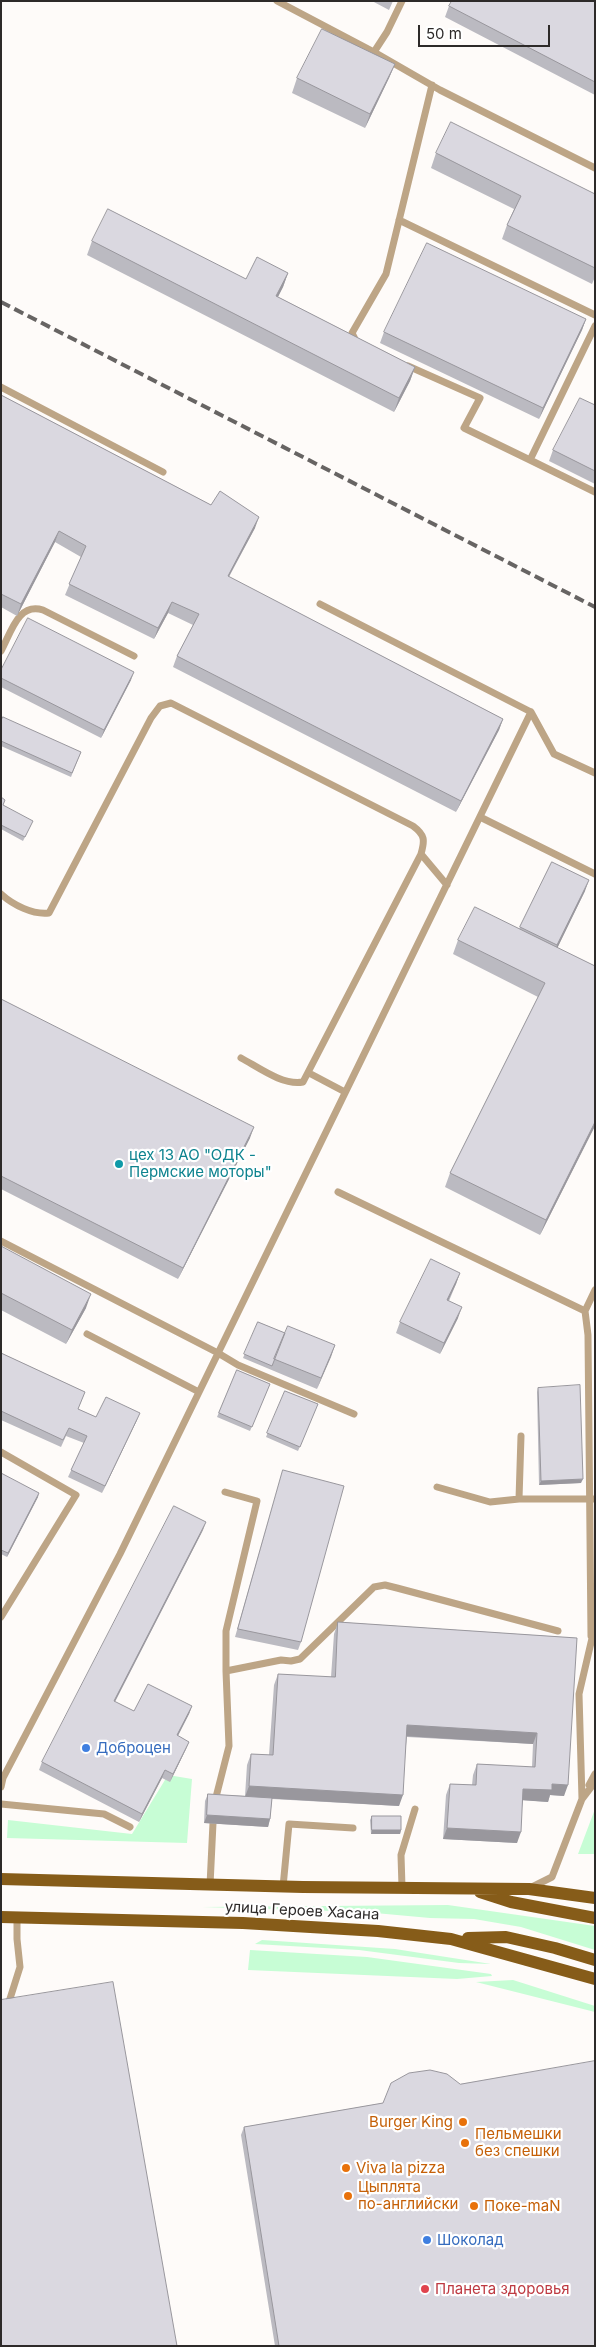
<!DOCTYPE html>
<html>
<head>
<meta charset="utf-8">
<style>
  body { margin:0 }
  #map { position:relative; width:596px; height:2347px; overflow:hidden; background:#fefbf9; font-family:Inter,sans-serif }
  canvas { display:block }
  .frame { position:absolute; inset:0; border:2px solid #2d2a29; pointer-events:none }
  .scale { position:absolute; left:418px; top:25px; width:132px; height:22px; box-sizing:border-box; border:2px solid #2d2a29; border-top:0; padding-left:6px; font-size:15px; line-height:18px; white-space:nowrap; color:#2d2a29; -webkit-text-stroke:4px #fff; paint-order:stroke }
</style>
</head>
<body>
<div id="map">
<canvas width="596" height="2347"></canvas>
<div class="frame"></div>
<div class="scale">50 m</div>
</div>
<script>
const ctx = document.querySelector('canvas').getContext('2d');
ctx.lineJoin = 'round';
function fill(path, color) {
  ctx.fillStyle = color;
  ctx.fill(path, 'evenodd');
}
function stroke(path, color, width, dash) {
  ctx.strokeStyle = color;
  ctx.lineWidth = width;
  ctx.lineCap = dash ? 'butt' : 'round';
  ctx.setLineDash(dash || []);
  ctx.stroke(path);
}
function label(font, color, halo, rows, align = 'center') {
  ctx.font = font + ' Inter,sans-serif';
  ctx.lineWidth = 4.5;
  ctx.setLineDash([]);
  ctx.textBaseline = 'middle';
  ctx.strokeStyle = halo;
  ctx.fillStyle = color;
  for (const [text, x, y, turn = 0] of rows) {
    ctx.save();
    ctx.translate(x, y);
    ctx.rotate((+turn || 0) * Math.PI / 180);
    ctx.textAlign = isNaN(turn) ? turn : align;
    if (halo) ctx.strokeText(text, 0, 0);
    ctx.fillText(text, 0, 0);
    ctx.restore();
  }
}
fill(new Path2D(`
  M168,1775L192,1779L187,1843L7,1838L8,1820L132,1834Z
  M595,1809V1854H578Z
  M448,1905L595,1926V1950L521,1927L474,1919L430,1918L364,1912L202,1907Z
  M262,1940L395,1949L491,1964L459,1963L359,1950L255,1944Z
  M250,1950L367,1957L491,1974L492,1976L457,1979L248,1970Z
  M513,1980L595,2006V2012L476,1982Z`), '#c7fdd5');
stroke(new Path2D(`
  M277,1L374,52
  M402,1L387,32L374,52L440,90L595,168
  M399,220L595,315
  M357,343L352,333L386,274L432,85
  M408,366L480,398L464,428L530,460L595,326
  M1,387L163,472
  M530,460L595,492
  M1,651C11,633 18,602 43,610L134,656
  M531,712L554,754L595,773
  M480,817L595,874
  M1,894C13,905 33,915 49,913L151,718L160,706L171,703L413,826C425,835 425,840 421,854L447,885
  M241,1058C258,1067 283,1086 303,1082L421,854
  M309,1073L345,1092
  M338,1192L585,1311L588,1335L591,1636
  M1,1241L218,1353L238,1365L354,1414
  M585,1311L595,1290
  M87,1334L199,1392
  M1,1452L76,1495L1,1617
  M437,1487L490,1502L519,1499H594
  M225,1492L257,1501L226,1631V1671
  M519,1499L521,1436
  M589,1785L595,1774
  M1,1787L3,1778L120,1554L531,712L320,604
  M582,1799L579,1694L593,1634
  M215,1801L229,1746L226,1671L281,1660L291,1661L300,1659L374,1587L385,1585L397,1588L558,1631
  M1,1804L104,1814L130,1827
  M210,1885L213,1823
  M283,1887L289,1824L353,1828
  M402,1887L401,1855L415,1809
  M532,1887L552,1877L582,1799L595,1782
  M8,2005L20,1967L17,1939V1917`), '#bda586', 7);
stroke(new Path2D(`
  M1,1879L303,1887L529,1889L595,1898
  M480,1892L511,1902L595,1918
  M1,1917L243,1923L378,1931L451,1939L595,1979
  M468,1938L506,1937L555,1948L595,1960`), '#865c19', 12);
stroke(new Path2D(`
  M1,302L595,607`), '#676463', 4, [10, 5]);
fill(new Path2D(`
  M372,1H393L389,10Z
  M595,1V95L445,17L449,6Z
  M395,64L389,78L365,128L292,93L297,78Z
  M436,153L595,194V277L592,284L502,239L507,225L514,209L431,168Z
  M92,241L246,279L288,273L283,287L278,297L415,367L410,381L394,412L87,255Z
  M586,319L582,330L539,419L380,343L384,332Z
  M1,395L255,528L229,577L503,719L499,730L456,812L173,667L177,656L193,625L168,613L154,639L65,595L81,557L55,542L17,616L1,607Z
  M595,405V484L549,461L553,450Z
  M1,670L131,680L101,738L1,687Z
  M1,721L81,752L71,777L1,746Z
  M1,797L3,806L31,825L23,841L1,829Z
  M552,862L585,891L557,948L595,966V1126L540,1235L445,1187L450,1173L538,997L453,954L458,940L519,929Z
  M1,999L250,1138L178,1279L1,1189Z
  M1,1246L86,1308L66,1344L1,1310Z
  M460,1273L456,1284L449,1301L458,1318L440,1354L396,1333L400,1322Z
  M258,1322L285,1333L335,1345L317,1389L243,1358Z
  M1,1353L85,1392L78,1409L96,1417L137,1420L102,1493L68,1477L84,1443L66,1436L61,1447L1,1420Z
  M237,1370L270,1384L250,1431L217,1417Z
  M538,1388L581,1483L539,1485L537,1392Z
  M285,1391L318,1404L298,1451L266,1437Z
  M283,1470L301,1642L298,1650L235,1637Z
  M1,1473L38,1497L7,1557L1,1554Z
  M203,1530L115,1702L134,1711L192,1706L189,1714L178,1736L189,1742L186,1749L170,1782L162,1778L139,1822L39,1770L42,1762Z
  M338,1622L577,1638L564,1796L550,1795L548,1802L523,1800L517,1843L443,1839L446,1795L450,1784L472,1785L473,1775L477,1764L532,1767L533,1744L407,1737L399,1806L272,1799L270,1819L268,1827L204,1823L205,1801L208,1794L245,1796L247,1765L251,1754L269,1755L274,1685L278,1674L331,1677L334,1634Z
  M372,1816L401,1830L400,1834H371L370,1820Z
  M460,2084L595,2346H275L241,2135L244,2127L383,2103Z`), '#bbbac1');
fill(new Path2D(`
  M395,64L389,78L365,128L370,114Z
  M288,273L283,287L271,310L276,296Z
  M586,319L582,330L539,419L543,408Z
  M415,367L410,381L394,412L399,398Z
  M259,517L255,528L223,587L228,576Z
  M59,531L55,542L17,616L21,604Z
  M172,602L168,613L154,639L158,628Z
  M134,672L131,680L101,738L104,730Z
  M503,719L499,730L456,812L461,801Z
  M589,880L585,891L553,957L557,945Z
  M595,1122V1126L540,1235L546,1220Z
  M254,1127L250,1138L178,1279L183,1268Z
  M460,1273L456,1284L443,1311L447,1300Z
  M91,1294L86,1308L66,1344L72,1330Z
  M462,1307L458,1318L440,1354L444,1343Z
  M335,1345L331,1357L317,1389L321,1378Z
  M140,1413L137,1420L102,1493L105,1486Z
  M583,1479L581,1483L539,1485L541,1481Z
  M39,1493L38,1497L7,1557L8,1553Z
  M206,1522L203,1530L111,1709L114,1701Z
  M192,1706L189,1714L174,1743L177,1735Z
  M407,1725L537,1733L533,1744L403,1736Z
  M189,1742L186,1749L170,1782L173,1774Z
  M165,1770L162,1778L139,1822L142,1814Z
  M552,1784L568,1785L564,1796L550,1795L548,1802L519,1800L523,1789Z
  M249,1786L403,1795L399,1806L245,1797Z
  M207,1815L270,1819L268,1827L204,1823Z
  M447,1828L521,1832L517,1843L443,1839Z
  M372,1830H401L400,1834H371Z`), '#99979d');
const building = new Path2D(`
  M452,1H595V82L449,6Z
  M322,29L395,64L370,114L297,78Z
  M451,122L595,194V268L507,225L521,196L436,153Z
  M108,209L246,279L257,257L288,273L276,296L415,367L399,398L92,241Z
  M427,243L586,319L543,408L384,332Z
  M1,395L211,505L220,491L259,517L228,576L503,719L461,801L177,656L199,614L172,602L158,628L69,584L86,546L59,531L21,604L1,594Z
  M580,398L595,405V471L553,450Z
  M28,618L134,672L104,730L1,678V670Z
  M3,717L81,752L72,773L1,741V721Z
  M1,797L5,800L3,805L33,821L25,837L1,825Z
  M552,862L589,880L557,945L520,927Z
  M475,907L595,966V1122L546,1220L450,1173L545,983L458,940Z
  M1,999L254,1127L183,1268L1,1176Z
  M1,1246L91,1294L72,1330L1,1293Z
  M431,1259L460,1273L447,1300L462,1307L444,1343L400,1322Z
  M258,1322L285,1333L272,1366L244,1354Z
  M288,1326L335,1345L321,1378L274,1359Z
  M1,1353L85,1392L78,1409L96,1417L106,1397L140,1413L105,1486L71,1470L87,1436L69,1428L63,1440L1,1411Z
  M237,1370L270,1384L252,1427L219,1413Z
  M580,1385L583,1479L541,1481L538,1388Z
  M285,1391L318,1404L300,1447L267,1433Z
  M283,1470L344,1486L301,1642L238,1629Z
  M1,1473L39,1493L8,1553L1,1550Z
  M174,1506L206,1522L114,1701L134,1711L148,1684L192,1706L177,1735L189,1742L173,1774L165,1770L142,1814L42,1762Z
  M338,1622L577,1638L568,1785L552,1784V1790L523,1789L521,1832L447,1828L450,1784L476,1785L477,1764L535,1767L537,1733L407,1725L403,1795L249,1786L251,1754L273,1755L278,1674L335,1677Z
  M208,1794L272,1798L270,1819L207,1815Z
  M372,1816H401V1830H372Z
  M113,1982L177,2346H1V2000Z
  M595,2061V2346H279L244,2127L383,2103L391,2083L409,2073L430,2070L447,2074L460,2084Z`);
fill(building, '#dad8e0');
stroke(building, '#99979d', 1);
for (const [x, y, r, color] of [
  [119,1164,5,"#0f9aa8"],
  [86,1748,5,"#3f7fe0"],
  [463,2122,5,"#e8710a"],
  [465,2143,5,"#e8710a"],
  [346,2168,5,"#e8710a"],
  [348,2196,5,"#e8710a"],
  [474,2206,5,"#e8710a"],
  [427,2240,5,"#3f7fe0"],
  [425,2289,5,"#e0444e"]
]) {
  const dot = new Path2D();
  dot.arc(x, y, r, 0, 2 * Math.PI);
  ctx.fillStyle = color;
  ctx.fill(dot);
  stroke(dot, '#fff', 2);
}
label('15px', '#0d838f', '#fff', [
  ["цех 13 АО \"ОДК -",129,1155],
  ["Пермские моторы\"",129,1172]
], 'left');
label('15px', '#366cbe', '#fff', [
  ["Доброцен",96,1748],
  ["Шоколад",437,2240]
], 'left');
label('15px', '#2d2a29', '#fff', [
  ["улица Героев Хасана",302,1911,3]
]);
label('15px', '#c56008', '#fff', [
  ["Burger King",453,2122,"right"],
  ["Пельмешки",475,2134],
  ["без спешки",475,2151],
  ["Viva la pizza",356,2168],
  ["Цыплята",358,2187],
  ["по-английски",358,2204],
  ["Поке-maN",484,2206]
], 'left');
label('15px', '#be3a42', '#fff', [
  ["Планета здоровья",435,2289]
], 'left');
</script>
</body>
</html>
